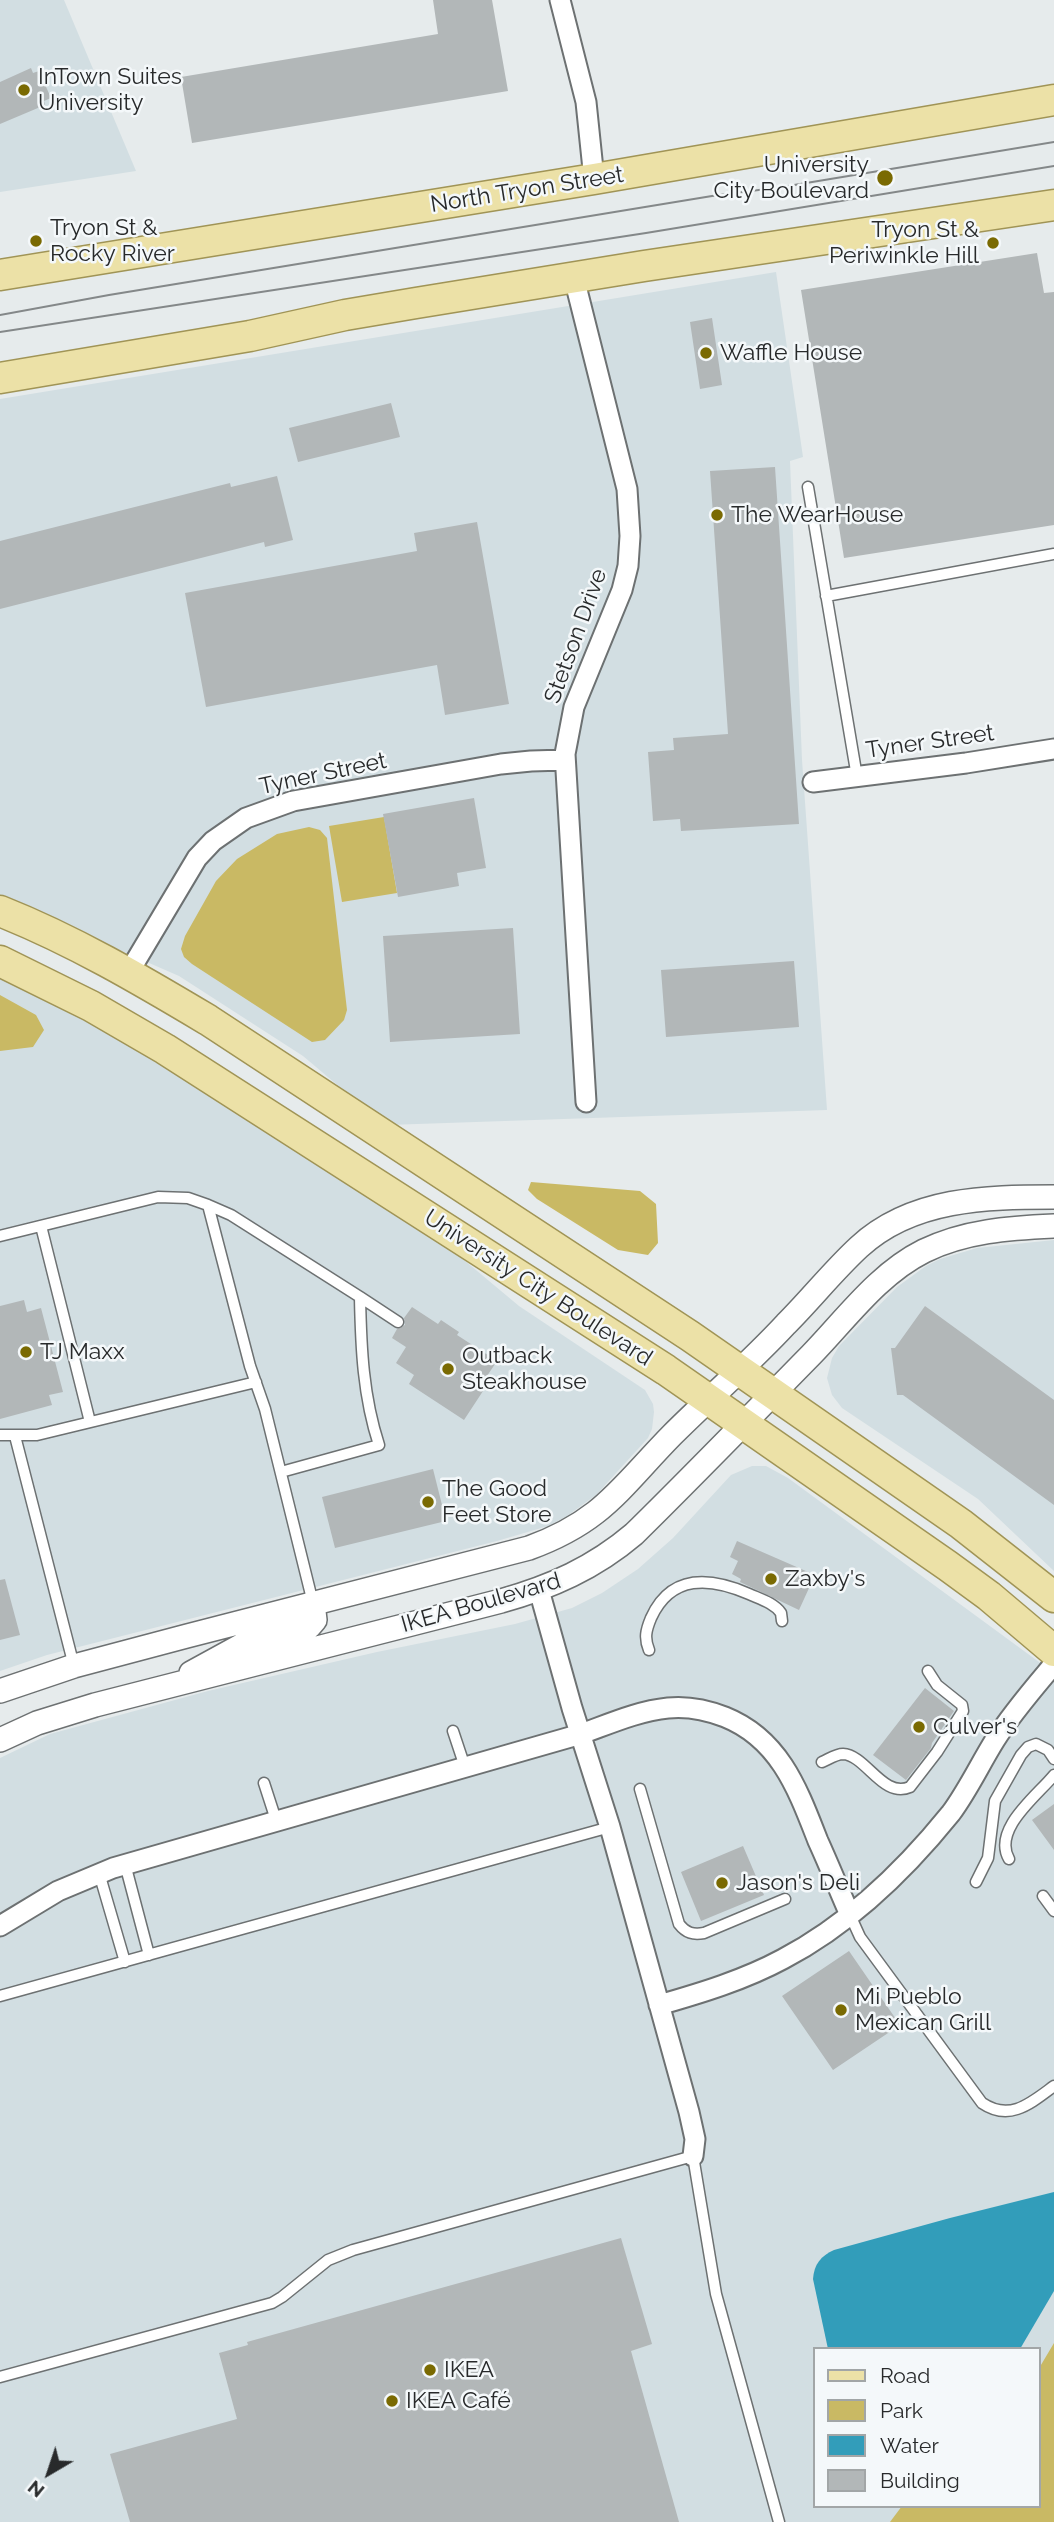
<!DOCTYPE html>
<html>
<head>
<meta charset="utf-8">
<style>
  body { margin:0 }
  #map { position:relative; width:1054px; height:2522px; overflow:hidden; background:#e6ebec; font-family:Raleway,sans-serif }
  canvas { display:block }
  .legend { position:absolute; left:813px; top:2347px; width:228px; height:161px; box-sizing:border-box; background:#f4f8fa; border:2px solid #a2a6a7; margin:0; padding:9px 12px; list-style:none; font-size:21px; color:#282a2b }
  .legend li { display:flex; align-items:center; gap:14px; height:35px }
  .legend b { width:35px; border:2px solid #a2a6a7 }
  .north { position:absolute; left:14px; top:2438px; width:70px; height:70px; -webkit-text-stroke:5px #f4f8fa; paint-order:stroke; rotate:219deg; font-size:19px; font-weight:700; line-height:28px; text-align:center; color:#282a2b }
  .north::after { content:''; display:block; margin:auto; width:24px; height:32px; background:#282a2b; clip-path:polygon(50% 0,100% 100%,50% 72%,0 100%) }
</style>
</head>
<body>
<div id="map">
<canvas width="1054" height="2522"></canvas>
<ul class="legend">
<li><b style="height:9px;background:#ece1a7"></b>Road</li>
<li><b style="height:19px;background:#c9b964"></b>Park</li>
<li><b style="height:19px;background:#329dba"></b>Water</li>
<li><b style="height:19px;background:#b2b7b8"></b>Building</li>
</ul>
<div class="north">N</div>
</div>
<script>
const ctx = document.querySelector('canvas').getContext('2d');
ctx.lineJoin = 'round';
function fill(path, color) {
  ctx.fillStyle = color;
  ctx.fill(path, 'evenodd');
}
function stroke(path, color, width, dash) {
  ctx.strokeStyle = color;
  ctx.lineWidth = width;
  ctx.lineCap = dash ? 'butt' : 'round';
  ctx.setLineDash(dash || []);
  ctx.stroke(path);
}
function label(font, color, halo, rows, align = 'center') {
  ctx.font = font + ' Raleway,sans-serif';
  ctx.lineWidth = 5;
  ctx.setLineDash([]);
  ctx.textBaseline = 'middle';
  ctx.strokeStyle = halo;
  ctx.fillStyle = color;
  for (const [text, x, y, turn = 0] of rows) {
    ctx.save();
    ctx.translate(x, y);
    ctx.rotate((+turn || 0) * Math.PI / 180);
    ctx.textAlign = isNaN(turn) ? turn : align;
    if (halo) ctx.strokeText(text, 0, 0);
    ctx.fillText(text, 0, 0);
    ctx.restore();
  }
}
fill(new Path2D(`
  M0,0H64L136,171L0,192Z
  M776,272L803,457L790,461L802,760L827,1110L388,1125L367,1110L303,1056L179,976L0,898V399Z
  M0,974L123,1039L452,1250L519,1306L645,1390L653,1404L654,1412L652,1429L648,1438L596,1495L567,1516L548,1526L497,1541L47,1655L0,1671Z
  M1054,1240V1571L978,1499L842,1408L832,1395L827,1378L832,1358L839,1346L897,1287L926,1266L940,1259L977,1248Z
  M752,1466H766L788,1478L1054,1673V2404L1038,2426V2349H814V2506H975L959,2522H0V1758L50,1734L208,1691L377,1652L515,1624L572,1608L602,1593L638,1569L673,1538L731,1475Z`), '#d2dee2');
fill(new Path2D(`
  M384,817L397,893L342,902L329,826Z
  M309,827L320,830L327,838L347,1010L344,1020L325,1040L312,1042L192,964L184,957L181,949L185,936L216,881L237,859L277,834Z
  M0,995L36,1015L44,1030L33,1047L0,1051Z
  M531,1182L640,1191L656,1204L658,1243L648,1255L618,1250L537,1199L528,1190Z
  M1054,2343V2522H890L902,2506H1038V2370Z`), '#c9b964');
fill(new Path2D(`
  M1054,2192V2291L1020,2349H828L813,2279C814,2264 821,2256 834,2250L950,2218Z`), '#329dba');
fill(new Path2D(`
  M433,0H492L508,91L192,143L181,77L438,34Z
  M31,68L33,73L39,71L51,98L44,101L45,105L0,124V82Z
  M1037,253L1044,293L1054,292V525L844,558L801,290Z
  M712,318L722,385L700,389L690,322Z
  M391,403L400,437L298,462L289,428Z
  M775,467L799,824L681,831L680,819L653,821L648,752L674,750L673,738L728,734L710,471Z
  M277,476L293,540L265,547L264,542L0,609V541L230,483L231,487Z
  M477,522L509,704L445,715L437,665L206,707L185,593L417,551L414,533Z
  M474,798L486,868L457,873L459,886L398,897L383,814Z
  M513,928L520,1034L390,1042L383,936Z
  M794,961L799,1027L666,1037L661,970Z
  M24,1300L27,1312L41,1308L63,1392L49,1395L52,1405L0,1419V1306Z
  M925,1306L1054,1400V1505L903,1395H897L891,1348H895Z
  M412,1307L438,1324L441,1320L459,1332L457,1335L497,1361L479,1388L483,1391L464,1420L409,1384L414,1375L396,1363L406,1347L392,1338L397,1329L405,1325L404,1318Z
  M433,1469L446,1521L335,1548L322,1497Z
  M737,1541L815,1575L799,1610L740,1582L741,1579L732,1574L738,1561L730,1557Z
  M5,1579L20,1635L0,1640V1580Z
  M925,1688L954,1711L932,1743L931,1748L906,1780L873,1755Z
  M1054,1804V1850L1032,1820Z
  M743,1846L764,1895L701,1921L681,1872Z
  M849,1951L900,2025L833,2070L782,1996Z
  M621,2238L652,2344L631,2351L679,2522H130L110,2454L237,2419L219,2353L248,2345L247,2342Z`), '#b2b7b8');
const service = new Path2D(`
  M808,487L857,777
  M826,596L1054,554
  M208,1205L231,1215L360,1297C361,1348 363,1396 379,1445L281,1472
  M41,1226L90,1422
  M0,1236L158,1197L188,1198L208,1205L250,1366L265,1409L313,1603
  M360,1297L398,1322
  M0,1435H37L256,1382
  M15,1436L74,1666
  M649,1650C644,1638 646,1630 651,1618C671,1574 710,1577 749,1594C760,1599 774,1603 781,1613L782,1621
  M453,1731L465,1767
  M822,1762C829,1759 836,1754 843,1754C866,1755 883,1799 910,1787L937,1752L963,1711L962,1705L937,1685L928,1671
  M264,1783L276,1820
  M640,1789L679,1924C686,1933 693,1935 704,1933L785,1899
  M1009,1859C992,1829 1038,1795 1054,1775
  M125,1864L149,1955
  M99,1873L125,1962
  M976,1882L988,1858L995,1801L1021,1755L1028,1747L1036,1744L1048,1750L1054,1759
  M1043,1896L1054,1911
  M850,1915L860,1937L982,2103C1010,2122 1031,2103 1054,2086
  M0,1996L610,1827
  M0,2377L272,2303L282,2297L328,2260L353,2250L693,2156L716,2294L779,2522`);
const minor = new Path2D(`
  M560,0L586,102L594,179
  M574,278L627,489L630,536L628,566L622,590L574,707L565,754L586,1102
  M813,782L966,763L1054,749
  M129,972L197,858L213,841L246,818L293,801L501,764L531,761L565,760
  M539,1590L572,1708L610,1827L689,2112L695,2139L693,2156
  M0,1926L58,1891L113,1868L581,1734C609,1724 638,1711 668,1708C687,1706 707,1710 725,1717C780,1739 798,1790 818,1841C829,1865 839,1890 850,1915
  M659,2005C701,1993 744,1980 783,1959C848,1925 905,1870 951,1813C968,1790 980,1764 995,1740C1012,1713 1033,1689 1054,1664`);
const tertiary = new Path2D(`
  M191,1673L244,1644L309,1627L315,1620L313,1603
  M0,1691L74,1666L187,1636L529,1548C603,1521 620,1488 672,1435C710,1397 750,1363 786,1324C811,1299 833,1271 859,1247C912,1198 986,1197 1054,1197
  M0,1740L37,1723L95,1705L501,1601C551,1587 594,1568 634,1534C694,1475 752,1415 811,1355C846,1319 878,1274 924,1251C965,1231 1009,1228 1054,1226`);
const primary = new Path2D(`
  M0,275L594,179L1054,100
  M0,378L250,336L345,315L416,303L644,266L1054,205
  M0,911C73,940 141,980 208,1020L690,1336L961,1524L1054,1597
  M0,961L91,1006L165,1049L666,1370L948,1566L989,1596L1054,1651`);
stroke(service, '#6d7172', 13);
stroke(minor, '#6d7172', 23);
stroke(tertiary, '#6d7172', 26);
stroke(primary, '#a09456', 33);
stroke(service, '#fff', 10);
stroke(minor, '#fff', 19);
stroke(tertiary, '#fff', 23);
stroke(primary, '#ece1a7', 30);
stroke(new Path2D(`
  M0,315L109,295L712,196L782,187L1054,142
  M0,332L646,233L1054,166`), '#848889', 2);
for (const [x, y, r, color] of [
  [24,90,7,"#7a6a02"],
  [885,178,9,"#7a6a02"],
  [36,241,7,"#7a6a02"],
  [993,243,7,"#7a6a02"],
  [706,353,7,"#7a6a02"],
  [717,515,7,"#7a6a02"],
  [26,1352,7,"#7a6a02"],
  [448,1369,7,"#7a6a02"],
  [428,1502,7,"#7a6a02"],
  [771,1579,7,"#7a6a02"],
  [919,1727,7,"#7a6a02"],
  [722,1883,7,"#7a6a02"],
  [841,2010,7,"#7a6a02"],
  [430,2370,7,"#7a6a02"],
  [392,2401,7,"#7a6a02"]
]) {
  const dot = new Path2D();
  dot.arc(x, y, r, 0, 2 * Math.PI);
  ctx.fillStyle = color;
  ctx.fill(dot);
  stroke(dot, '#f4f8fa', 2.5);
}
label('23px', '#282a2b', '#f4f8fa', [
  ["InTown Suites",38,77],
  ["University",38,103],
  ["University",869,165,"right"],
  ["City Boulevard",869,191,"right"],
  ["Tryon St &",50,228],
  ["Rocky River",50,254],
  ["Tryon St &",979,230,"right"],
  ["Periwinkle Hill",979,256,"right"],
  ["Waffle House",720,353],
  ["The WearHouse",731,515],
  ["TJ Maxx",40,1352],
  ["Outback",462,1356],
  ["Steakhouse",462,1382],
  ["The Good",442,1489],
  ["Feet Store",442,1515],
  ["Zaxby's",785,1579],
  ["Culver's",933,1727],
  ["Jason's Deli",736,1883],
  ["Mi Pueblo",855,1997],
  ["Mexican Grill",855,2023],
  ["IKEA",444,2370],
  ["IKEA Café",406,2401]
], 'left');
label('23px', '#282a2b', '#f4f8fa', [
  ["North Tryon Street",527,190,-9],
  ["Stetson Drive",576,636,-70],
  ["Tyner Street",930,742,-8],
  ["Tyner Street",323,774,-12],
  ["University City Boulevard",538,1288,33],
  ["IKEA Boulevard",481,1603,-16]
]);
</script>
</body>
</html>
